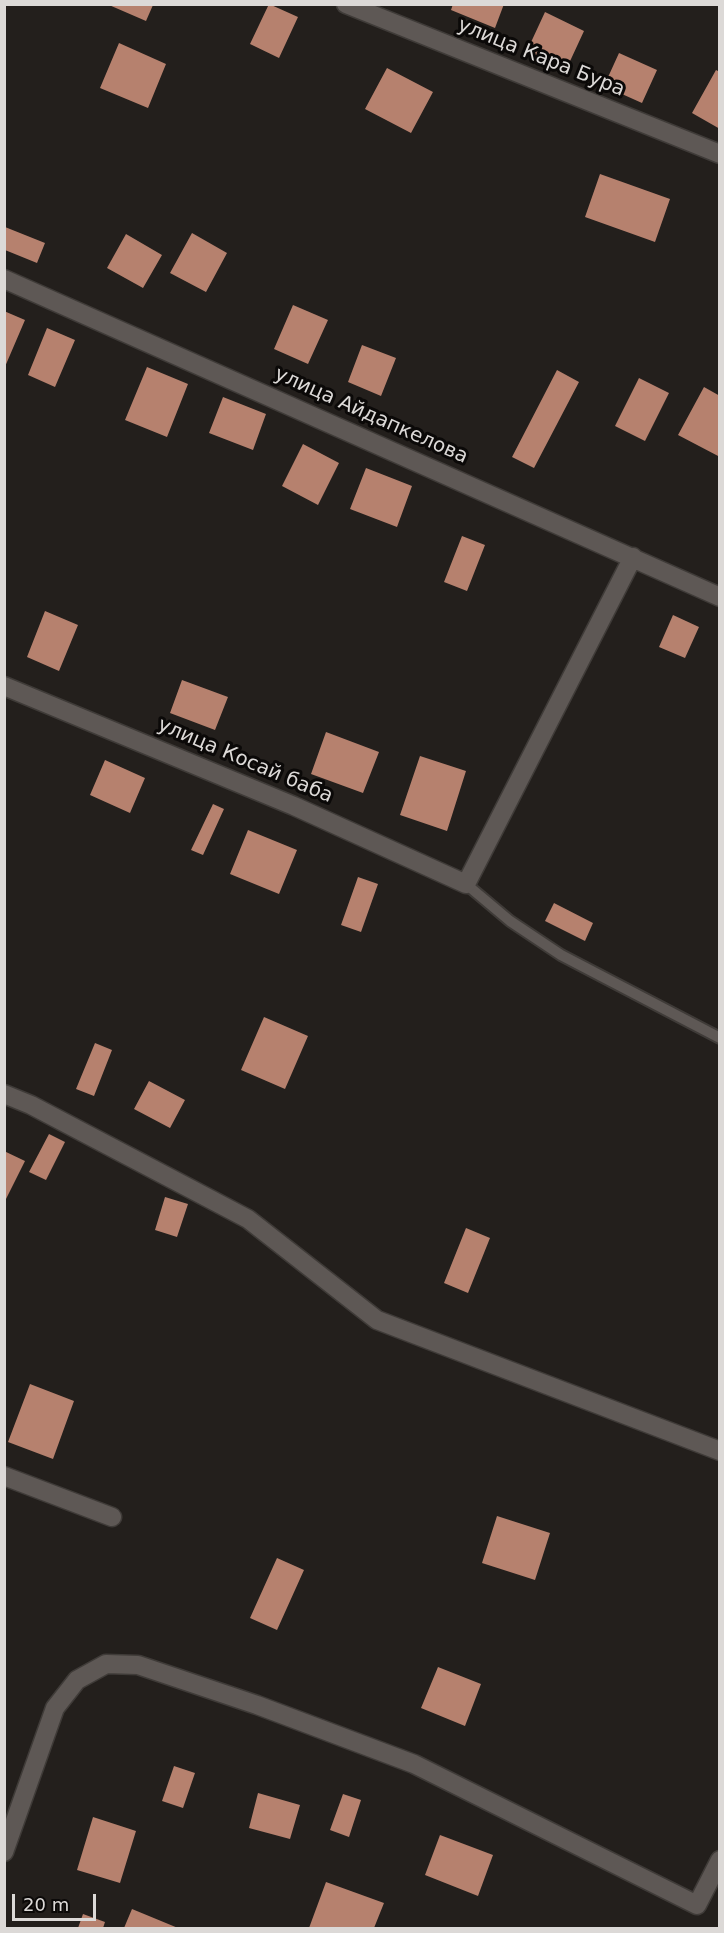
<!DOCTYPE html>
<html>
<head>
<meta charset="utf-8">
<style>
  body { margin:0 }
  #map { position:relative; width:724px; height:1933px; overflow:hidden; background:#231f1c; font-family:"DejaVu Sans",sans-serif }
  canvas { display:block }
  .frame { position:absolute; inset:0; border:6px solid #dcd9d7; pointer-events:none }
  .scale { position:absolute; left:12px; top:1894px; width:84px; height:27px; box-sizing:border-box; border:3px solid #dcd9d7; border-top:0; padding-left:8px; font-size:18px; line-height:21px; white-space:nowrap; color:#dcd9d7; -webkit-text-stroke:4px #0b0908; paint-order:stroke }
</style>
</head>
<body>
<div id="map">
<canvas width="724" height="1933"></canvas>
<div class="frame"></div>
<div class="scale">20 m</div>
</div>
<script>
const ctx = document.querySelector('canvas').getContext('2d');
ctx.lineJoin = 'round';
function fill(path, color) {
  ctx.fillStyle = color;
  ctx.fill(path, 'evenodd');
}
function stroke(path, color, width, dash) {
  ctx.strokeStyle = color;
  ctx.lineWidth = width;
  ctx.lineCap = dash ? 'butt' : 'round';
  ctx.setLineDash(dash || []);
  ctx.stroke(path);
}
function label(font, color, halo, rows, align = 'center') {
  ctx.font = font + ' "DejaVu Sans",sans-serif';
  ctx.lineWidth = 6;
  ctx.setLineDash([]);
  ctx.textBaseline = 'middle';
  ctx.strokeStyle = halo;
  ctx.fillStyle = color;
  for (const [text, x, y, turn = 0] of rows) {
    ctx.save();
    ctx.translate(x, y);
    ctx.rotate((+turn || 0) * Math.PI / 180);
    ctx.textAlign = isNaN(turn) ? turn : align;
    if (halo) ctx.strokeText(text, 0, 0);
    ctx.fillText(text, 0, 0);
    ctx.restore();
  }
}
fill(new Path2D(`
  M269,4L298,17L279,58L250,44Z
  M453,4H504L495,28L451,10Z
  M109,5H153L146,21Z
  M545,12L584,31L565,72L526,53Z
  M119,43L166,64L148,108L100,88Z
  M619,53L657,70L642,103L604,86Z
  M387,68L433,92L411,133L365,109Z
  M716,70L720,72V129L692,113Z
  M600,174L670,199L655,242L585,217Z
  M5,227L45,243L37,263L5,250Z
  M192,233L227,253L206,292L170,273Z
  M126,234L162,255L143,288L107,268Z
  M293,305L328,320L308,364L274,349Z
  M4,311L25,320L4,369Z
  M47,328L75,340L55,387L28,375Z
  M362,345L396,358L381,396L348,382Z
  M147,367L188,384L167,437L125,420Z
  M557,370L579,382L534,468L512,457Z
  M639,378L669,393L645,441L615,426Z
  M704,387L720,396V457L678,435Z
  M223,397L266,414L253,450L209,433Z
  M303,444L339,463L318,505L282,486Z
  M366,468L412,486L397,527L350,509Z
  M462,536L485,545L467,591L444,582Z
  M45,611L78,625L59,671L27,657Z
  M673,615L699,627L685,658L659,647Z
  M182,680L228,697L215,730L170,713Z
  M326,732L379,752L363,793L311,774Z
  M420,756L466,771L447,831L400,815Z
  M105,760L145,778L130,813L90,795Z
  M213,804L224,809L203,855L191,850Z
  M248,830L297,850L279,894L230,874Z
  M358,877L378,884L361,932L341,925Z
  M554,903L593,923L585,941L545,921Z
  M264,1017L308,1036L285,1089L241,1070Z
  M95,1043L112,1050L94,1096L76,1089Z
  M149,1081L185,1100L170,1128L134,1109Z
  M49,1134L65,1142L46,1180L29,1172Z
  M4,1151L25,1161L4,1203Z
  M165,1197L188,1204L177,1237L155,1230Z
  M466,1228L490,1238L468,1293L444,1283Z
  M30,1384L74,1401L53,1459L8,1442Z
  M497,1516L550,1533L535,1580L482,1563Z
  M277,1558L304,1570L277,1630L250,1618Z
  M438,1667L481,1684L465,1726L421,1708Z
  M174,1766L195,1773L183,1808L162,1801Z
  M258,1793L300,1805L290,1839L249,1828Z
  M343,1794L361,1800L349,1837L330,1830Z
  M93,1817L136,1831L120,1883L77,1870Z
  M440,1835L493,1855L478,1896L425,1875Z
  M326,1882L384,1903L374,1928H309Z
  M132,1909L178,1928H124Z
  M83,1914L105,1922L103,1928H78Z`), '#b6816e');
const service = new Path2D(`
  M466,884L510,921L561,955L720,1038`);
const minor = new Path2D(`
  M346,4L720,154
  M4,279L720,597
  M4,686L294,806L466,884L633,557
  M4,1094L31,1105L248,1219L377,1320L720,1451
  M4,1476L112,1517
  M4,1852L55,1708L77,1680L106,1664L138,1665L257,1705L414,1764L697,1905L720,1860`);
stroke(service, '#3f3b38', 14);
stroke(minor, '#3f3b38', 21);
stroke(service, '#5e5855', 10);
stroke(minor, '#5e5855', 18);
label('20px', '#dcd9d7', '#0b0908', [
  ["улица Кара Бура",541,58,22],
  ["улица Айдапкелова",371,416,24],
  ["улица Косай баба",245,761,23]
]);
</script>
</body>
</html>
